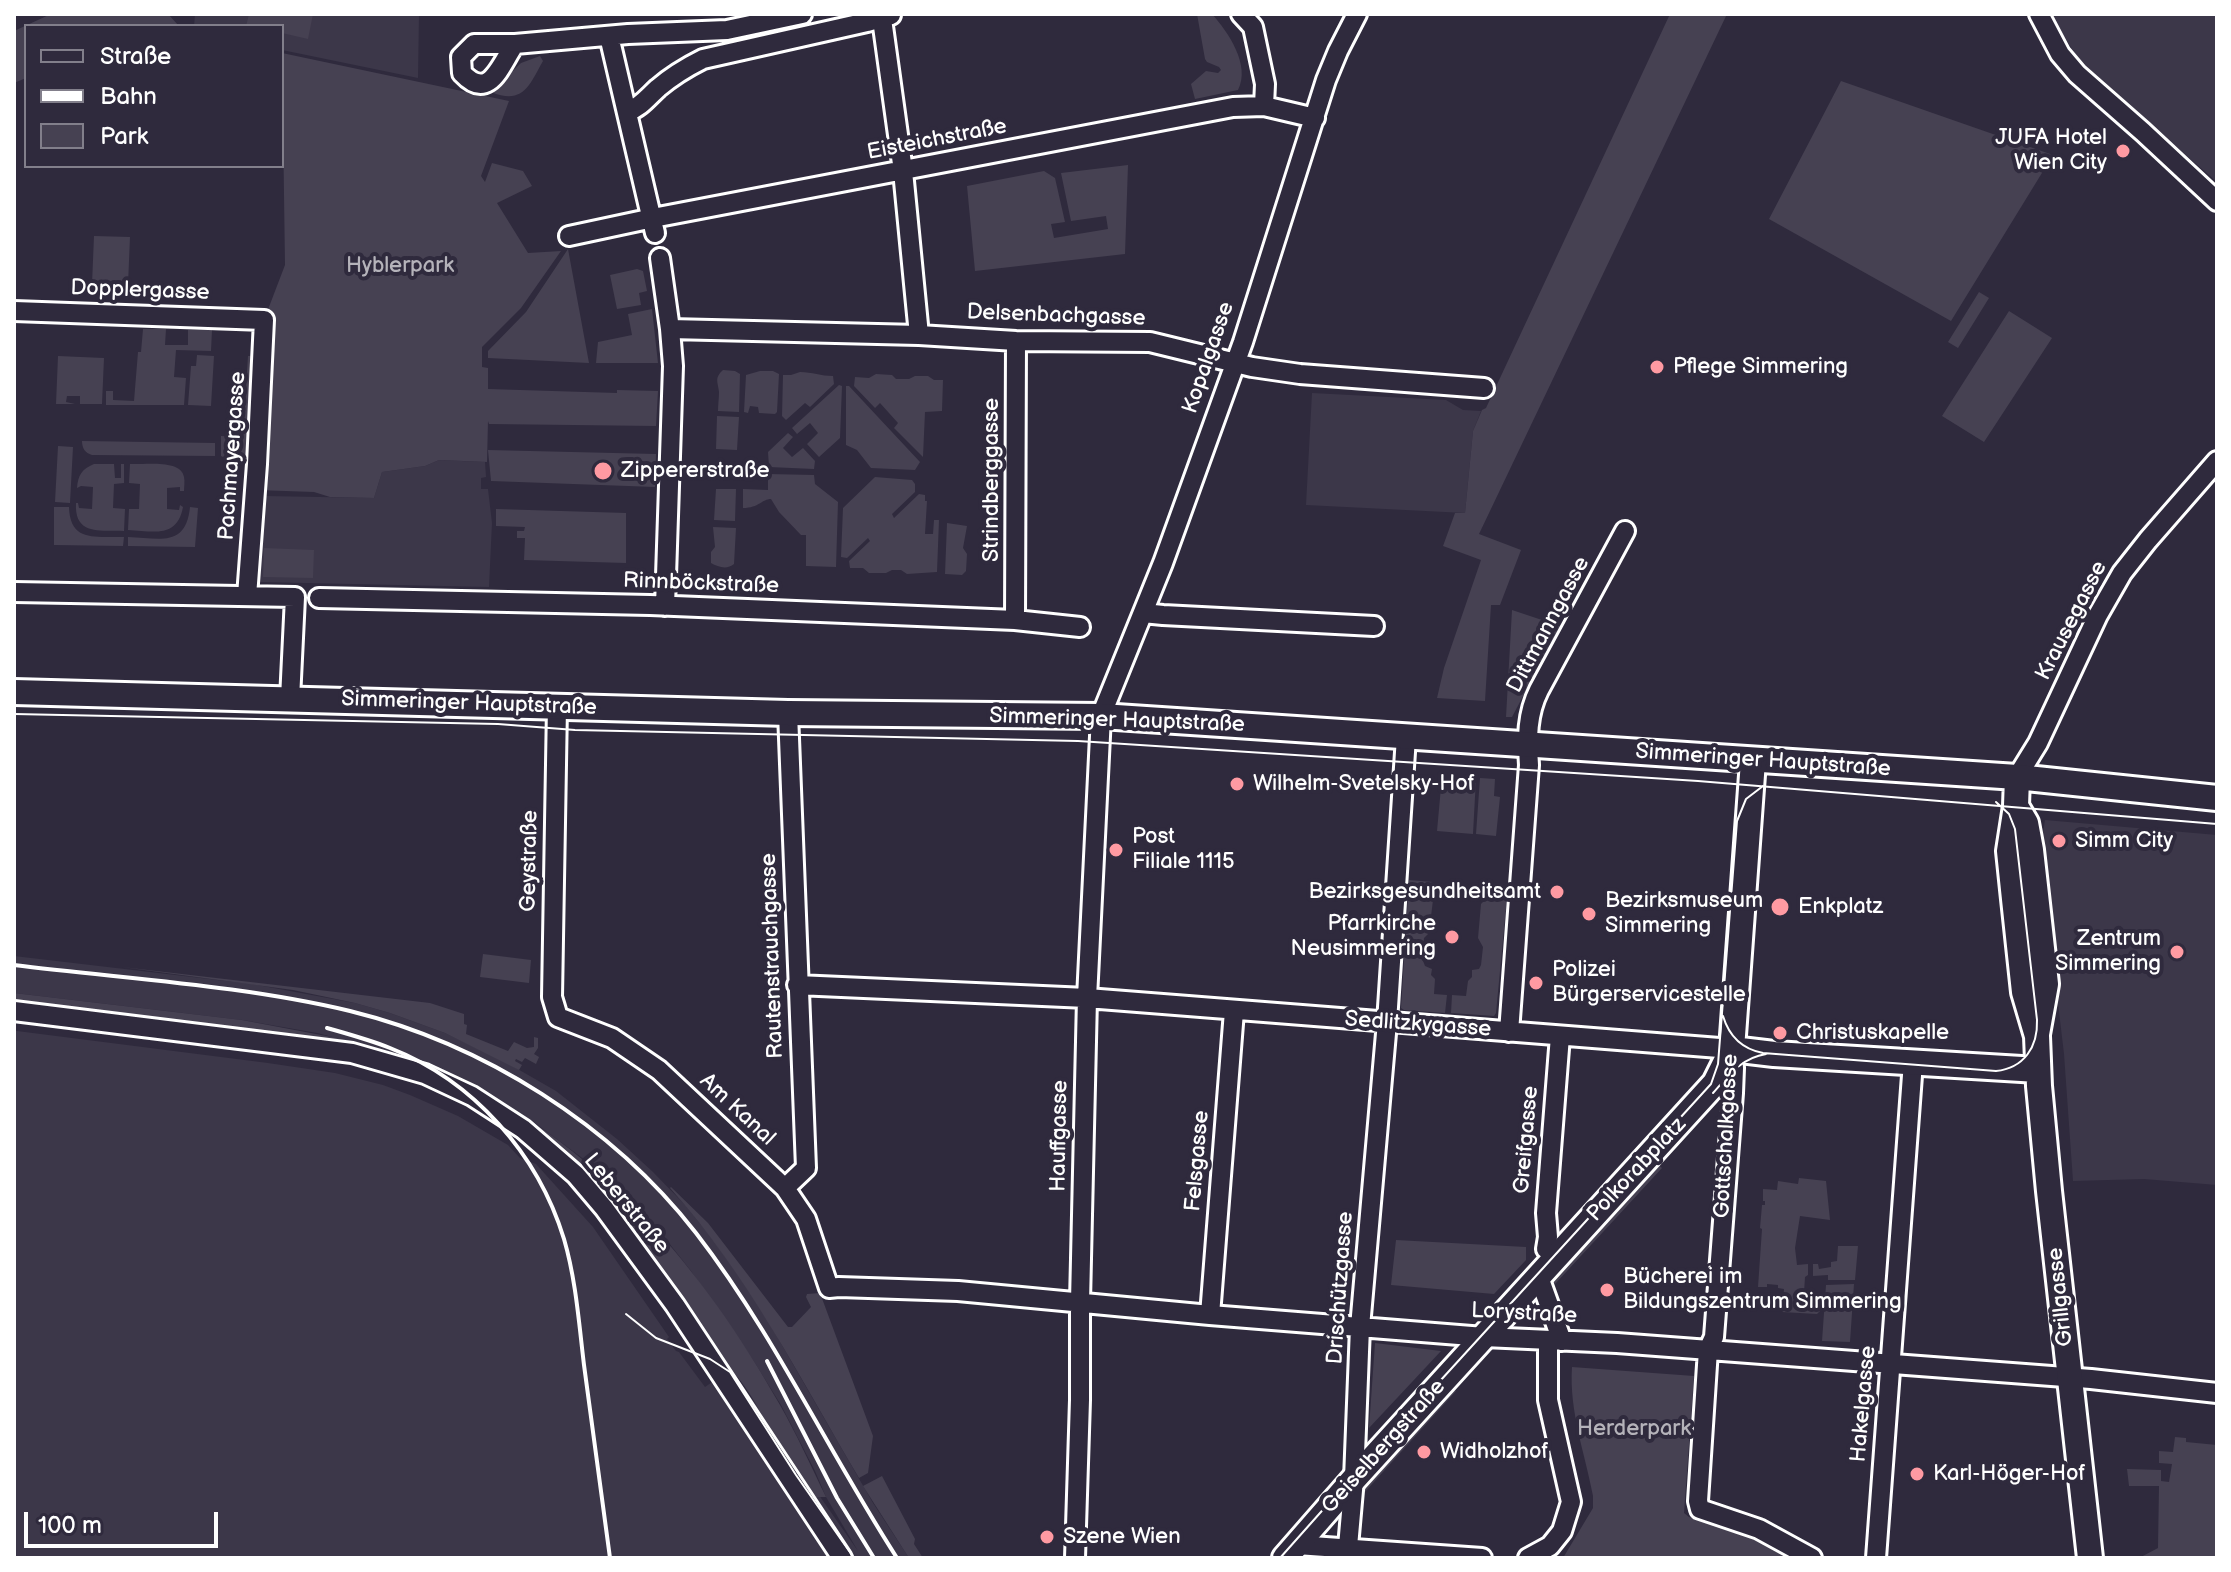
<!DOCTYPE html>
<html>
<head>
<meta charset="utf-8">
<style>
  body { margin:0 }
  #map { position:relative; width:2231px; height:1572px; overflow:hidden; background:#2f2a3d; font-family:"Balsamiq Sans",sans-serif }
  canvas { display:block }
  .frame { position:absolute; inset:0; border:16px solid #fff; pointer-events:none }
  .legend { position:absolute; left:24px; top:24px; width:260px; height:144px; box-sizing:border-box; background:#2f2a3d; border:2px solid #827f8b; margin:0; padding:10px 14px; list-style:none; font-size:24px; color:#fff }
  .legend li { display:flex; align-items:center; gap:16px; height:40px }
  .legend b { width:40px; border:2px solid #827f8b }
  .scale { position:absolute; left:24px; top:1512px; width:194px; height:36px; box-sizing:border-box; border:4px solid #fff; border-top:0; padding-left:10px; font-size:24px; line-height:28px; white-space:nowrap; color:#fff; -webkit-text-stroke:6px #2f2a3d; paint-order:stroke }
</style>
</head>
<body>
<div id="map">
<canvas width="2231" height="1572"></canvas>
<div class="frame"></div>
<ul class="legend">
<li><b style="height:10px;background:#2f2a3d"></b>Straße</li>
<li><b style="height:10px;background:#fff"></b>Bahn</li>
<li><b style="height:22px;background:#464152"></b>Park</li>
</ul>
<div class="scale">100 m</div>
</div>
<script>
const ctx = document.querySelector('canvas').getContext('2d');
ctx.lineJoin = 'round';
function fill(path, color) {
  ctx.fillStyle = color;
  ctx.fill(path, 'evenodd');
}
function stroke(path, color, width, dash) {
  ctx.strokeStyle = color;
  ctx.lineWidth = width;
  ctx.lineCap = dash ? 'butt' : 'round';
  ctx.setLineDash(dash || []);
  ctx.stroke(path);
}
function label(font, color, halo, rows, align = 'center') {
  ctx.font = font + ' "Balsamiq Sans",sans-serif';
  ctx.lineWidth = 8;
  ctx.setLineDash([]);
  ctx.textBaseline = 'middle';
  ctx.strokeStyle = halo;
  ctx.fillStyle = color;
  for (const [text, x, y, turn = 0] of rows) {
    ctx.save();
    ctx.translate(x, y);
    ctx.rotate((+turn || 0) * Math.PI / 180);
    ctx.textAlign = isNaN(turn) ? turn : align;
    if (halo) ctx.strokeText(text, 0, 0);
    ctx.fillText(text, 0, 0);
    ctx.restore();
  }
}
fill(new Path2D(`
  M195,14H419L418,78L282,50V26H194Z
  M2050,14H2217V182L2094,76L2079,60Z
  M1312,393L1446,400L1463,410L1481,411L1473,431L1465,513L1306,505Z
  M439,460L485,462L486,477L481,478V489H488L492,523L489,587L260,582L265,496L374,498L382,472L425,466Z
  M2045,820L2217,835V1185L2144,1179L2073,1181L2064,1054L2041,859L2044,858L2045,852H2040Z
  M14,956L252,984L355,1003L390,1013L445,1033L502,1060L556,1091L617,1139L653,1172L686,1206L715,1242L760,1307L873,1503L909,1558H14V1031H17L268,1063L335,1073L383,1085L410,1095L458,1116L508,1145L520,1158L536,1164L593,1227L669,1337L667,1339L676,1351L679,1352L705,1387L731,1369L858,1551L826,1497L815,1471L781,1405L753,1360L691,1271L665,1238L626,1197L589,1163L531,1120L463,1082L379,1049L317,1033L242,1020L14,993Z`), '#3c3749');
fill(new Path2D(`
  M51,14H168L179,26H26V78L14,83V31Z
  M249,14H313L308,39L282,33V26H246Z
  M1197,14H1212C1228,32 1251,65 1238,90L1195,99L1191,84L1206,71L1218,73L1221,70L1219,67L1207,62L1205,59Z
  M1670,14H1727L1479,534L1521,550L1500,605H1491L1485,701L1437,698L1444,668L1481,560L1443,546L1455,513H1465L1473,431L1482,410L1486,408Z
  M282,53L509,101L481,176L485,182L492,163L523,171L532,186L497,203L528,253L561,251L521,308L482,347V367L488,368V389L617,393V390L658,391L656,426L489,424L488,421L487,462L439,460L425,466L382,472L374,498L330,497L314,492L256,490L264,320L285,265Z
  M540,56L543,61C529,86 523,105 491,92L521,63Z
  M1841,81L2053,155L1951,321L1769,219Z
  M1128,165L1125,254L975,271L967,186L1044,171L1055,178L1065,222L1051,224L1054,238L1108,229L1106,216L1071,221L1061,173Z
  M94,236L130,237L128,285L92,284Z
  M568,249L589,363L488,358V351L526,312Z
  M637,269L643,271L647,291L639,293L641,305L617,309L610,275Z
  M1979,292L1989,298L1958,348L1948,342Z
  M652,309L658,363H596L598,342L632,335L628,314Z
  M2009,311L2052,338L1984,442L1942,416Z
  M143,329H166L165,345H188V330H212L211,351L176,350L174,377L186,378L184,405H106V391H113V400L134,401L138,352H141Z
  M197,355L214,356L211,406L188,405L191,366H196Z
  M58,356L104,358L102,404H80V396H67L66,402L75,404H56Z
  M248,356H253L248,454L244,458L223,457L221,456V436L243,437Z
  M723,370L735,371L740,374L739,412L718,411C718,405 719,398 719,392C718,382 714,378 723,370Z
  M760,371H773L779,374L777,412L775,414L759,413L758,407L750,406L748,413L744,412L746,375Z
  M800,372C812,372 821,376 833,376L834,384L810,407L805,403L786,420L782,416L783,375H791Z
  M876,374L892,375L896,379H909L915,376H928L934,380H943L942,411L925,412L923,457L894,428L898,423L880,403L875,408L854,386L855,377L869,378Z
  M839,385L842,386L840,438L819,457L807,444L818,433L810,423L797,434L792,428Z
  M846,386H849L920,462L915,470L871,468L857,450L846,445Z
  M717,416L739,417L737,450L716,449Z
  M788,433L793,437L783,448L792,457L803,448L815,461L814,469L769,467L768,452Z
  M82,441L215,443V456L92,455C85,453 82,448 82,441Z
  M58,446L73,447L70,503L55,502Z
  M488,450L656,454L655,487L491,481Z
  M94,464H114L115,478H121V464H124V483L114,484L113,508L125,509L124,531C101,530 74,536 76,503H78L79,508L92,509L93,487L81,486L77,488C78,475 82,469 94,464Z
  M130,464C144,465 181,459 184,477C185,482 184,486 184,491H180V487L167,488V509L179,510L180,505L183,507C177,539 153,531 128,530L129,509H139L140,484L129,483Z
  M768,474L814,475L815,484L838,502L836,567L806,566V535H801L779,512L771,499C762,499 759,508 743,508V489L768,490Z
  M875,477L912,480L915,484V492L892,514L894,518L919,494L925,495V501H927L925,534H933L934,520H939L937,572L907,574L901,570H892L886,573H869L863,568H850L849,561L870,541L868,538L847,558L841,557L843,508Z
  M716,489H736L735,521L714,520Z
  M54,507H69C70,543 96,536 124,537L123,546L54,545Z
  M190,507L198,508L195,547L128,546V537C159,538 186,548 190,507Z
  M496,509L626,513V563L524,560L525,538H517V531H524L525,527L496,526Z
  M947,523L967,526L963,548L967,554L966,571L962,575L945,574Z
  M713,527L736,528L734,564C727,570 718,567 711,563V552L715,547Z
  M264,548L314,550L313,578L263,577Z
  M1512,610L1560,626L1512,717H1506Z
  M1442,776L1476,778L1473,834L1437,831Z
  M1480,778L1495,779L1494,796L1500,797L1496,836L1476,834Z
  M1409,880L1433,882L1432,892L1428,895V899L1433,900L1429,933L1424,938L1422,958L1425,966L1432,969L1431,975L1435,979L1434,994L1447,995L1445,1013L1404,1010L1401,1008Z
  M1483,885L1508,887L1496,1013L1494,1016L1451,1013L1452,995L1466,996L1468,981L1472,977V970L1479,969L1481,965L1483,947L1478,938L1481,904L1485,900L1482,896Z
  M483,954L531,960L529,983L480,977Z
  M122,967L430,1003L464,1014V1024L467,1025L466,1034L508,1051L514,1042L527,1048L534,1047V1037L538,1038V1048L534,1054L539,1057L536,1064L525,1058L522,1062L516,1059L515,1061L522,1065L519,1070L445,1033L390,1013L355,1003L293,990Z
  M14,993L242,1020L358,1042L393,1056L14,1003Z
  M462,1081C604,1152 703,1268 780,1405C797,1435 811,1466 826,1497H816C802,1478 788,1459 776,1440C760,1414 747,1380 722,1363L617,1215L461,1083Z
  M1657,1164L1662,1168L1555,1284L1551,1280Z
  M1799,1178L1826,1181L1830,1220L1800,1216L1795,1248L1797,1265L1808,1264V1275L1805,1277L1804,1293L1822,1294L1821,1310L1817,1314L1782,1312L1784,1289L1778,1288V1285L1767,1284V1287H1758L1762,1229L1760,1228L1762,1205H1765V1201H1763V1189L1777,1190L1778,1181L1798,1184Z
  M671,1187L708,1223L788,1327H792L811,1307L806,1297L807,1294L820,1293L873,1436L868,1473L859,1478C800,1378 748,1275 670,1188Z
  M1396,1240L1526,1247V1260L1494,1294L1391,1285Z
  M1838,1246H1858L1855,1280H1828V1275L1813,1276V1264H1818L1819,1269L1831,1267V1262L1837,1261Z
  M1854,1284L1850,1342L1822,1341L1826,1285Z
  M1375,1343L1441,1351L1369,1428Z
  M1572,1367L1694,1376L1684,1513L1689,1517L1749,1536L1794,1558H1563L1593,1508V1496C1585,1453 1569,1412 1572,1367Z
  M1452,1388L1456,1391L1364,1493L1360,1489Z
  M2175,1437L2186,1438V1442L2217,1445V1558H2139L2158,1548L2159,1486H2129L2127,1469L2161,1470V1481L2169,1482L2172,1464L2159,1463V1451L2173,1452Z
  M882,1476L915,1539L914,1544L923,1558H909L863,1486Z`), '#464152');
const minor = new Path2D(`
  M1241,14L1253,27L1265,84L1264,106
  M2039,14L2060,54L2077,74L2143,132L2217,201
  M882,19L903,171L919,335
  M609,36L655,233
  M515,44C501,63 490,103 462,73L461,57L474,44H515L628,34L727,30L802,14
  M627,112C640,108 648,97 658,88C672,76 687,67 703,59L867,22L891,15
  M569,236L653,218L1233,107L1264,106L1315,118
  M660,258L670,329L673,366L665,606
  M14,311L264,320L257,464L247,596
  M670,329L919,335L1016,341L1150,342L1252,367L1300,374L1484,388
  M14,592L295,597L290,699
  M319,598L650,605L1015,620L1080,627
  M1143,613L1163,615L1374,626
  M1015,620L1016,341
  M557,706L552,997L558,1017L612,1038L659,1070L785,1188L806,1219L829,1288L839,1287L958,1291L1210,1315L1484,1337L1617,1343L2091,1379L2217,1393
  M2017,777L2038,743L2098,615L2122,573L2148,540L2217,461
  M797,985L1087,998L1732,1049L1734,1068L1733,1093L1714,1337L1708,1350L1698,1501L1700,1509L1759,1529L1812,1558
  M14,1011L352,1053L425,1074L472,1096L523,1129L576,1175L604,1208L675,1305L842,1558
  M1509,1032L1529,765C1527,738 1527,714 1539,690L1625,531
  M785,1188L806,1168L788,713
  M1546,1249L1548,1237L1546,1213L1560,1036
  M1539,1277L1562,1341
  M1210,1315L1234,1011
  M1297,1545L1482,1558
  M1075,1558L1080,1400V1302L1087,998L1101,716L1163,563L1243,342L1326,80L1338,51L1357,14
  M1347,1558L1354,1479L1360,1327L1387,1022L1406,737
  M1528,1558L1550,1546L1562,1531L1571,1502L1548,1400V1340
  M1876,1558L1913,1062`);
const major = new Path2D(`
  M14,692L788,713L1101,716L2017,777L2217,798
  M2017,777L2016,806L2009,851L2014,899L2024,992L2037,1036L2039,1086L2049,1191L2090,1558
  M2016,806L2026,823L2031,850L2046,984L2037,1034
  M1732,1049L1774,1054L2038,1070
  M1285,1558L1354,1479L1715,1083L1732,1049L1753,761`);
stroke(minor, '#fff', 24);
stroke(major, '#fff', 30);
stroke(minor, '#2f2a3d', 18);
stroke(major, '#2f2a3d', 24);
stroke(new Path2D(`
  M14,714L498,724L575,730L1078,741L1698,781L2217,824
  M1723,1016C1729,1036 1742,1049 1763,1053L1996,1071C2024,1068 2038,1047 2037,1020L2015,829L2009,814L1996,802
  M1713,1093C1728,1076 1741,1058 1766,1054
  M626,1314L656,1338L710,1359L730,1372L796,1475L854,1558
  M1280,1558L1336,1495L1711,1084L1718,1064L1737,821L1746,799L1763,786`), '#fff', 2);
stroke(new Path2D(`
  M14,965C126,979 241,985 350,1011C484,1044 612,1125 696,1233C774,1334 828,1451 897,1558
  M327,1028C348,1034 370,1040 390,1048C474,1081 538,1154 564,1239C576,1280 579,1324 584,1365C593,1429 601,1494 610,1558
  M767,1361L837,1498L874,1558`), '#fff', 4);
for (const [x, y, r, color] of [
  [2123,151,8,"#ff9aa2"],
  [1657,367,8,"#ff9aa2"],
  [603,471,10,"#ff9aa2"],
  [1237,784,8,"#ff9aa2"],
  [2059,841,8,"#ff9aa2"],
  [1116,850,8,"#ff9aa2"],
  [1557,892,8,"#ff9aa2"],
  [1780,907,10,"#ff9aa2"],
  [1589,914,8,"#ff9aa2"],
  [1452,937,8,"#ff9aa2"],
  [2177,952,8,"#ff9aa2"],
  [1536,983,8,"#ff9aa2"],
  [1780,1033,8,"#ff9aa2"],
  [1607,1290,8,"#ff9aa2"],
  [1424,1452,8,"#ff9aa2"],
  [1917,1474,8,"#ff9aa2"],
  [1047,1537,8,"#ff9aa2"]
]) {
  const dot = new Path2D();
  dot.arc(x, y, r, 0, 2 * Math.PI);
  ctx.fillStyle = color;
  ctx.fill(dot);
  stroke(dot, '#2f2a3d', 3);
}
label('22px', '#fff', '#2f2a3d', [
  ["JUFA Hotel",2107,138,"right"],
  ["Wien City",2107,163,"right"],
  ["Pflege Simmering",1673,367],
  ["Zippererstraße",621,471],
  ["Wilhelm-Svetelsky-Hof",1253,784],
  ["Post",1132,837],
  ["Filiale 1115",1132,862],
  ["Simm City",2075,841],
  ["Bezirksgesundheitsamt",1541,892,"right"],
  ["Bezirksmuseum",1605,901],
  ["Simmering",1605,926],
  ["Enkplatz",1798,907],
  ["Pfarrkirche",1436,924,"right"],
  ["Neusimmering",1436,949,"right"],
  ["Zentrum",2161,939,"right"],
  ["Simmering",2161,964,"right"],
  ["Polizei",1552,970],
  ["Bürgerservicestelle",1552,995],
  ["Christuskapelle",1796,1033],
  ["Bücherei im",1623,1277],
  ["Bildungszentrum Simmering",1623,1302],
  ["Widholzhof",1440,1452],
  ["Karl-Höger-Hof",1933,1474],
  ["Szene Wien",1063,1537]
], 'left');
label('22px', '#fff', '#2f2a3d', [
  ["Eisteichstraße",937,140,-11],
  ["Dopplergasse",140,291,2],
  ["Delsenbachgasse",1056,316,2],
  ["Kopalgasse",1209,358,-71],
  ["Pachmayergasse",233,456,-86],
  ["Strindberggasse",992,480,-90],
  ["Rinnböckstraße",701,584,2],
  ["Krausegasse",2072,621,-63],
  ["Dittmanngasse",1549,625,-62],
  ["Simmeringer Hauptstraße",469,704,2],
  ["Simmeringer Hauptstraße",1117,721,2],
  ["Simmeringer Hauptstraße",1763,761,4],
  ["Geystraße",530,861,-89],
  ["Rautenstrauchgasse",773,956,-92],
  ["Sedlitzkygasse",1418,1025,4],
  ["Am Kanal",737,1110,43],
  ["Hauffgasse",1060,1136,-89],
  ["Gottschalkgasse",1727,1136,-87],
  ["Greifgasse",1527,1140,-85],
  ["Felsgasse",1198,1161,-85],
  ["Polkorabplatz",1637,1170,-47],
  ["Leberstraße",626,1204,51],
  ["Drischützgasse",1341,1288,-86],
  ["Grillgasse",2061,1297,-96],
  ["Lorystraße",1524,1314,3],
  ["Hakelgasse",1864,1404,-85],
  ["Geiselbergstraße",1384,1447,-48]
]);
label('22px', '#b5b3ba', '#2f2a3d', [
  ["Hyblerpark",400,266],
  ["Herderpark",1634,1429]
]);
</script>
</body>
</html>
